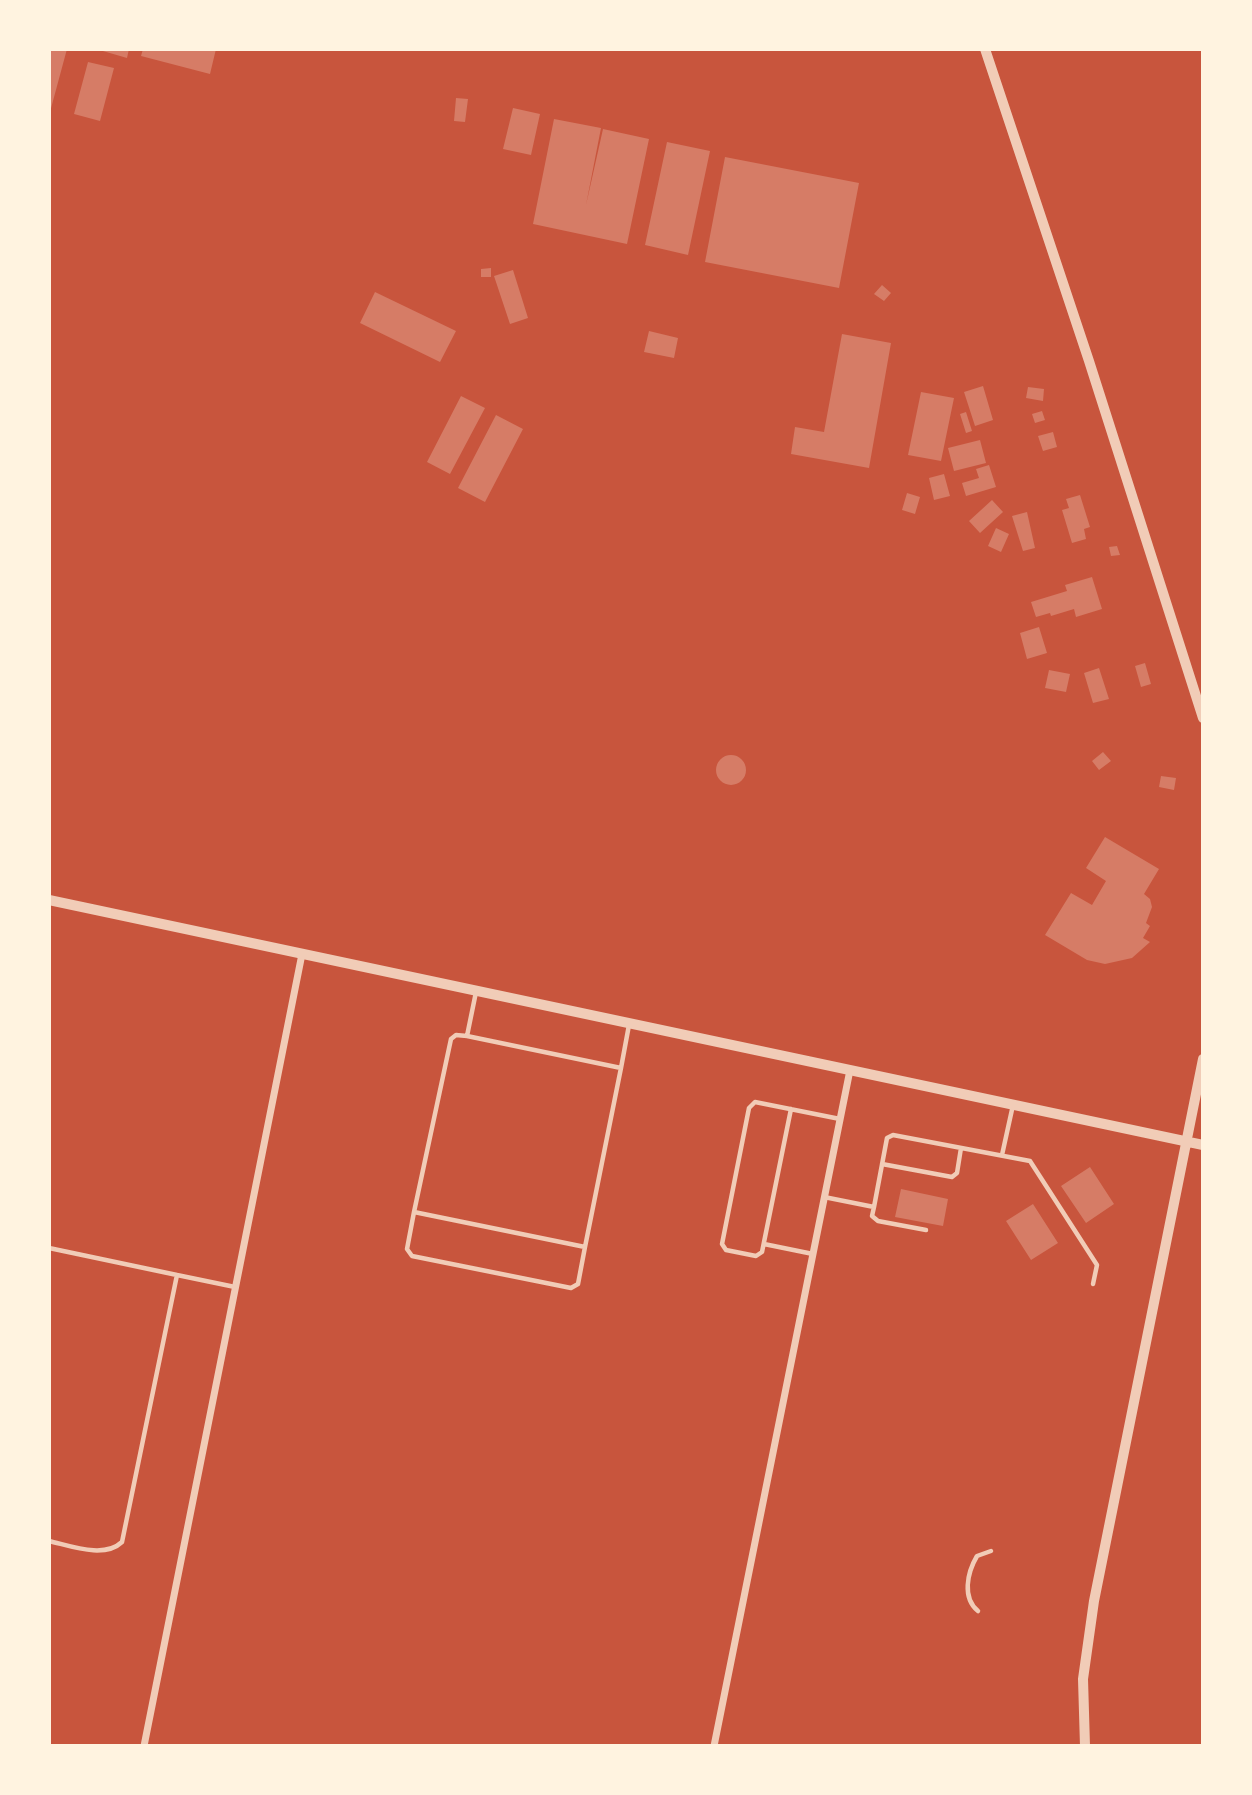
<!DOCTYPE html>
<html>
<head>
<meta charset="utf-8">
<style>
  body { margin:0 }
  #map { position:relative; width:1252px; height:1795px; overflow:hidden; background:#c8553d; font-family:Helvetica,sans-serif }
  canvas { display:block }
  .frame { position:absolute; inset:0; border:51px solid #fff3e0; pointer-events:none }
</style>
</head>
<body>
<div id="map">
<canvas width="1252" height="1795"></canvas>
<div class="frame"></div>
</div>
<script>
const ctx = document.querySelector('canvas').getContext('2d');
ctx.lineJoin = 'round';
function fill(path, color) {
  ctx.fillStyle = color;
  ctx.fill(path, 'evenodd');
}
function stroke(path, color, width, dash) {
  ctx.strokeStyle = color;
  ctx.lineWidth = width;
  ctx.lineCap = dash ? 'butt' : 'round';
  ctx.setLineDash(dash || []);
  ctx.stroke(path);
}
fill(new Path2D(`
  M49,49H67L50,112H49Z
  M96,49H129L127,58Z
  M143,49H216L210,74L141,56Z
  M88,62L114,68L100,121L74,114Z
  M456,98L468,99L465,122L454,121Z
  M513,108L540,114L531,155L503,149Z
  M554,119L601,128L586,205L603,129L649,139L627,244L533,224Z
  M667,142L710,151L688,255L645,245Z
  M725,157L859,183L839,288L705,262Z
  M491,268V277H481V269Z
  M513,270L528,318L510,324L494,276Z
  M882,285L891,293L884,301L874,294Z
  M375,292L456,331L440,362L360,323Z
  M649,331L678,338L674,358L644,352Z
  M842,334L891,343L869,468L791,454L795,427L824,432Z
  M983,386L993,420L975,426L964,392Z
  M1028,387L1044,389L1043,401L1026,398Z
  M921,392L954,398L941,461L908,455Z
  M461,396L485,408L450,474L427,462Z
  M1042,411L1045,420L1035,423L1032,414Z
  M966,412L972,431L966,433L960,414Z
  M496,415L523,429L485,502L458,488Z
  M1053,432L1057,447L1043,451L1038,436Z
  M980,440L986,463L954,471L948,448Z
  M989,465L996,487L966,496L962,483L979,478L976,469Z
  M944,474L950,496L934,500L929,478Z
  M907,493L920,497L915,514L902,510Z
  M1080,495L1090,527L1084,529L1086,539L1072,543L1062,510L1069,508L1066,499Z
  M992,500L1003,512L980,533L969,521Z
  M1027,512L1035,548L1023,551L1012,516Z
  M996,528L1009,534L1001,552L988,546Z
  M1117,546L1120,555L1111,556L1109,547Z
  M1092,577L1102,609L1076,617L1074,609L1051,616L1050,613L1036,617L1031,602L1067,591L1065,585Z
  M1039,627L1047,653L1027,659L1020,633Z
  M1145,663L1151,684L1141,687L1135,666Z
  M1099,668L1109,699L1093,703L1084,673Z
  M1049,670L1070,674L1066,692L1045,688Z
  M1103,752L1111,761L1099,770L1092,761Z
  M716 770a15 15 0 1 1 30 0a15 15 0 1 1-30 0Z
  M1161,776L1176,778L1174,790L1159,787Z
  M1105,837L1159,869L1144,894L1150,899L1152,907L1146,923L1150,926L1143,938L1150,942L1132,958L1105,964L1087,960L1045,935L1071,893L1092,905L1106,881L1086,868Z
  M1090,1167L1114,1204L1086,1223L1061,1186Z
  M901,1189L948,1199L943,1226L895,1217Z
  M1033,1204L1058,1243L1031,1260L1006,1221Z`), '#d67c66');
stroke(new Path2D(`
  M476,992L467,1036L621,1068L629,1025
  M467,1036L456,1035L451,1039L414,1212L585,1247L621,1068
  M791,1109L762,1252L756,1256L726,1250L722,1244L749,1108L755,1102L840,1119
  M1002,1155L1013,1105
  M882,1164L952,1177L957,1173L961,1148
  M824,1197L874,1207L887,1138L893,1135L1030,1161L1097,1265L1093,1284
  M874,1207L872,1216L878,1221L926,1230
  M414,1212L407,1249L412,1256L571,1288L578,1284L585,1247
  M764,1244L813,1254
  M49,1248L177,1275
  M49,1541C71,1546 104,1559 122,1542L177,1275L235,1287
  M978,1611C962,1598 967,1573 977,1556L991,1551`), '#f1ccb7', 4.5);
stroke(new Path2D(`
  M144,1746L302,954
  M714,1746L850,1070`), '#f1ccb7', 7);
stroke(new Path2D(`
  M985,49L1089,361L1203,718
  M49,900L1203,1145
  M1085,1746L1083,1679L1094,1601L1203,1059`), '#f1ccb7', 10);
</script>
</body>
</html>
